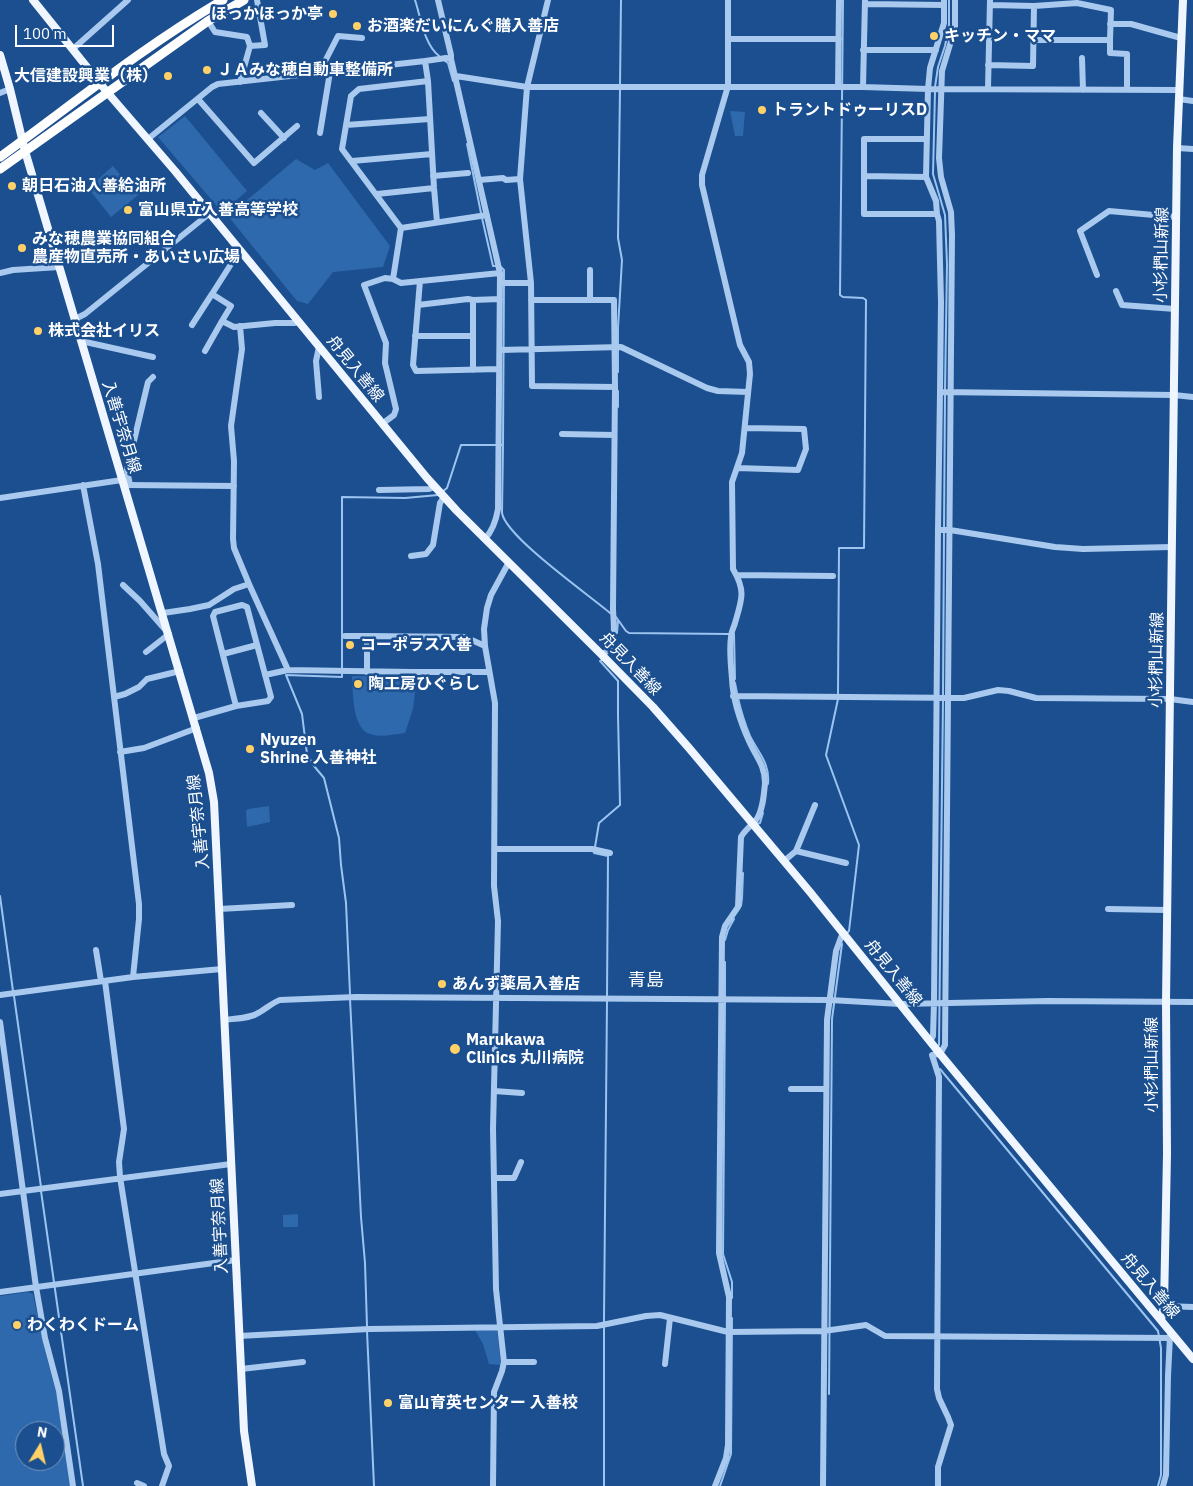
<!DOCTYPE html>
<html>
<head>
<meta charset="utf-8">
<style>
  body { margin:0 }
  #map { position:relative; width:1193px; height:1486px; overflow:hidden; background:#1b4f8f; font-family:"IBM Plex Sans",sans-serif }
  canvas { display:block }
  .north { position:absolute; left:15px; top:1421px; width:50px; height:50px; box-sizing:border-box; background:#1b4f8f; border:1px solid #7695bc; border-radius:50%; rotate:9deg; font-size:14px; font-weight:700; line-height:20px; text-align:center; color:#fff }
  .north::after { content:''; display:block; margin:auto; width:18px; height:22px; background:#ffd166; clip-path:polygon(50% 0,100% 100%,50% 72%,0 100%) }
  .scale { position:absolute; left:15px; top:25px; width:99px; height:22px; box-sizing:border-box; border:2px solid #fff; border-top:0; padding-left:6px; font-size:15px; line-height:18px; white-space:nowrap; color:#fff; -webkit-text-stroke:4px #1b4f8f; paint-order:stroke }
</style>
</head>
<body>
<div id="map">
<canvas width="1193" height="1486"></canvas>
<div class="north">N</div>
<div class="scale">100 m</div>
</div>
<script>
const ctx = document.querySelector('canvas').getContext('2d');
ctx.lineJoin = 'round';
function fill(path, color) {
  ctx.fillStyle = color;
  ctx.fill(path, 'evenodd');
}
function stroke(path, color, width, dash) {
  ctx.strokeStyle = color;
  ctx.lineWidth = width;
  ctx.lineCap = dash ? 'butt' : 'round';
  ctx.setLineDash(dash || []);
  ctx.stroke(path);
}
function label(font, color, halo, rows, align = 'center') {
  ctx.font = font + ' "IBM Plex Sans","Noto Sans JP",sans-serif';
  ctx.lineWidth = 5;
  ctx.setLineDash([]);
  ctx.textBaseline = 'middle';
  ctx.strokeStyle = halo;
  ctx.fillStyle = color;
  for (const [text, x, y, turn = 0] of rows) {
    ctx.save();
    ctx.translate(x, y);
    ctx.rotate((+turn || 0) * Math.PI / 180);
    ctx.textAlign = isNaN(turn) ? turn : align;
    if (halo) ctx.strokeText(text, 0, 0);
    ctx.fillText(text, 0, 0);
    ctx.restore();
  }
}
fill(new Path2D(`
  M730,111L745,112L743,136H735Z
  M185,116L247,191L222,212L158,137Z
  M296,159L315,170L328,163L390,246L383,267L333,272L308,304L297,301L228,216Z
  M113,166L128,184L132,181L142,192L111,217L88,188Z
  M352,676L417,677L413,709L405,733C395,734 380,738 370,734C352,729 353,691 352,676Z
  M269,806L270,822L247,827L246,811L248,809Z
  M298,1214V1227H283V1215Z
  M28,1292L33,1294L34,1299L46,1355L56,1392L71,1486H0V1296ZM25,1431H55V1461H25Z
  M475,1330H497L501,1365L489,1364L483,1344Z`), '#2e69ad');
stroke(new Path2D(`
  M415,0C421,18 424,44 439,56
  M445,61L448,63L453,81
  M620,85L621,0
  M935,87L938,67L945,46L949,25V0
  M935,92L933,174L945,215L947,264L945,390
  M467,144L481,213
  M482,218L493,266H497
  M618,344V328L622,260L618,238L620,89
  M618,372V349
  M618,407V391
  M503,446L502,513C506,537 589,595 610,613
  M442,492L447,488L461,445H503L504,273V270L501,267
  M944,528L945,395
  M616,617L626,631L629,633L729,634
  M617,633L618,621
  M733,634H734L735,679
  M603,659L600,661L618,681V715L620,805L599,823L594,853L608,856L607,996
  M342,669V497L405,498L438,495
  M342,674V677L286,675L302,714L307,754L314,766L324,778L339,838L341,865L346,903L350,994
  M735,683L737,693
  M838,694L839,548H864L866,300L863,298L843,297L840,295L843,0
  M943,695L944,532
  M738,698C741,711 745,724 750,736C759,754 770,763 768,784
  M838,699L826,755L859,845L849,931L847,933
  M757,824L760,823L763,813
  M0,896L13,991
  M741,906L742,898L743,873
  M725,940L728,930L734,919
  M725,962V997
  M14,996L41,1187
  M350,999L361,1217L365,1263L367,1326
  M725,1002L723,1254L732,1282V1298
  M939,1045L943,700
  M940,1069L1158,1331L1161,1348V1475L1158,1486
  M41,1191L83,1486
  M367,1331L374,1486
  M829,1394L832,1019L842,944
  M604,1486V1318L607,1001
  M720,1486L731,1454L732,1318`), '#9cc4f0', 2);
stroke(new Path2D(`
  M438,0L451,55V59L500,273L498,509C496,521 493,530 485,539
  M548,0L527,87L520,179L531,283L532,386L615,387
  M865,4L944,5
  M208,21L215,32L247,37L250,46
  M1110,24H1131L1181,38
  M728,39H839
  M1033,40H1110L1111,10L1077,3L1034,6
  M1110,40V53L1127,54V90
  M73,49L128,0
  M863,50H936
  M1082,58L1083,90
  M425,61L428,81L434,188L437,222
  M988,65L1033,66L1034,6L990,5
  M319,73L338,36L362,38
  M456,76L527,87H863L928,89L1179,90
  M428,81L359,89L351,96L342,149L401,228L487,215
  M240,82L250,46L265,45L257,0
  M838,87L839,0
  M863,87L865,0
  M988,89L990,0
  M0,93L10,89
  M198,99L254,163L297,126
  M1179,99L1193,101
  M261,113L284,138
  M346,125L430,119
  M320,133L330,72
  M148,139L212,87L218,84L425,61L446,58L451,59
  M1177,148L1193,149
  M352,161L432,154
  M433,176L468,173
  M864,176V139H926
  M926,177L936,201L937,214H864V176L926,177L928,89L930,68L944,23V0
  M479,180L503,178L506,180L520,179
  M377,194L434,188
  M937,214L939,221L941,302L940,392
  M401,228L393,279L401,283L500,273
  M240,250L212,294L231,306L222,321L234,327L275,323H294L298,322
  M0,273L13,270L59,267
  M1097,275L1080,231L1109,211L1176,217
  M420,281L413,365L416,371L499,369
  M500,283H531
  M1116,291L1122,305L1175,309
  M473,300L500,299
  M531,300H614L615,387L613,608C613,618 617,642 609,650C607,652 604,653 601,654
  M590,300V270
  M418,305L468,299L473,300V370
  M75,319L85,314L210,213
  M192,325L212,294
  M240,326L242,349L231,426L234,461L233,539L234,548L249,584
  M415,336H473
  M81,341L153,357
  M500,350L621,347L707,388L718,391L748,392
  M205,351L222,321
  M319,397L316,361L319,347
  M382,424L394,415L396,409L385,363L386,343L364,285L385,278L393,279
  M562,434L614,435
  M737,468L798,470L806,449L804,429L745,428
  M83,485L98,564L139,904V919L133,977
  M125,485L234,486
  M130,485L127,470L148,382L153,377
  M379,490L429,489L435,487
  M0,498L122,480
  M938,530L940,392L1174,395L1193,397
  M411,556L426,554L433,545L440,503L444,497
  M737,575L833,576
  M123,585L140,601L169,634L146,652
  M163,613L190,609L209,605L234,589L249,584L288,670L412,672H489
  M345,636H367
  M223,654L257,645
  M367,672V636L465,637L485,646
  M265,675L288,670
  M733,696L964,698L998,690L1009,691L1036,698L1170,699L1193,702
  M114,697L125,694L139,687L147,679L180,671
  M194,718L236,706L213,616L215,612L242,605L247,607L271,697L268,701L236,706
  M120,752L144,748L197,728
  M495,849H592L610,853
  M796,851L815,805
  M784,861L796,851L846,863
  M219,909L292,905
  M1108,909L1167,910
  M96,950L101,981
  M105,981L124,1129L119,1162L120,1177L164,1454L169,1466L162,1486
  M0,995L133,977L222,969
  M225,1020C236,1018 250,1019 260,1012C267,1008 272,1003 280,1000L356,997L830,1000L900,1004L1048,1001L1193,1002
  M0,1022L36,1287L45,1338L59,1391L73,1486
  M930,1042L933,1036L934,1003L938,530H950L1055,547L1083,549L1172,547
  M791,1089H826
  M494,1091L522,1093
  M494,1178H514L521,1162
  M0,1194L231,1164
  M0,1292L236,1260
  M1164,1306L1193,1307
  M239,1336L369,1329L597,1326L646,1316L660,1315L728,1332L824,1331L866,1325L885,1336L1170,1338
  M504,1362H534
  M665,1364L670,1318
  M241,1369L303,1362
  M137,1483L144,1486
  M493,1486L494,1392L502,1371L504,1362L496,1289L493,1129L498,921L494,886L495,703L485,646L484,629L487,608L491,595L509,562
  M715,1486L726,1458L728,1445L729,1297L719,1253L722,937L725,926L738,907L741,837C745,830 751,826 756,820C763,811 764,794 765,783C765,765 756,757 749,741C740,721 733,701 732,679C731,666 729,650 731,637C731,632 734,627 735,623C742,599 746,591 733,569L732,482L742,453L750,374L749,362L740,345L702,185V175L728,86V0
  M823,1486L827,1020L836,951L843,932
  M938,1486V1467L951,1425L948,1417L939,1398L937,1389L939,1077L932,1055L940,1054L945,1045L952,235L951,212L941,177L939,158L942,71L955,28V0
  M1163,1486L1166,1475L1168,1376L1170,1336`), '#a9c9ee', 6);
stroke(new Path2D(`
  M33,0L107,92L175,171L427,478L457,511L601,654L653,707L689,748L810,892L945,1060L1193,1359
  M0,55L10,89L25,151L209,773L214,802L244,1431L252,1486
  M1161,1320L1164,1306L1167,1154L1166,1002L1177,148L1183,0`), '#f0f6ff', 8);
stroke(new Path2D(`
  M0,157C73,104 144,46 223,0
  M0,169L208,21L244,0`), '#fff', 9);
for (const [x, y, r, color] of [
  [333,14,5,"#ffd166"],
  [357,26,5,"#ffd166"],
  [934,36,5,"#ffd166"],
  [207,70,5,"#ffd166"],
  [168,76,5,"#ffd166"],
  [762,110,5,"#ffd166"],
  [12,186,5,"#ffd166"],
  [128,210,5,"#ffd166"],
  [22,248,5,"#ffd166"],
  [38,331,5,"#ffd166"],
  [350,645,5,"#ffd166"],
  [358,684,5,"#ffd166"],
  [250,749,5,"#ffd166"],
  [442,984,5,"#ffd166"],
  [455,1049,6,"#ffd166"],
  [17,1325,5,"#ffd166"],
  [388,1403,5,"#ffd166"]
]) {
  const dot = new Path2D();
  dot.arc(x, y, r, 0, 2 * Math.PI);
  ctx.fillStyle = color;
  ctx.fill(dot);
  stroke(dot, '#1b4f8f', 2);
}
label('bold 16px', '#fff', '#1b4f8f', [
  ["ほっかほっか亭",323,14,"right"],
  ["お酒楽だいにんぐ膳入善店",367,26],
  ["キッチン・ママ",944,36],
  ["ＪＡみな穂自動車整備所",217,70],
  ["大信建設興業（株）",158,76,"right"],
  ["トラントドゥーリスD",772,110],
  ["朝日石油入善給油所",22,186],
  ["富山県立入善高等学校",138,210],
  ["みな穂農業協同組合",32,239],
  ["農産物直売所・あいさい広場",32,257],
  ["株式会社イリス",48,331],
  ["コーポラス入善",360,645],
  ["陶工房ひぐらし",368,684],
  ["Nyuzen",260,740],
  ["Shrine 入善神社",260,758],
  ["あんず薬局入善店",452,984],
  ["Marukawa",466,1040],
  ["Clinics 丸川病院",466,1058],
  ["わくわくドーム",27,1325],
  ["富山育英センター 入善校",398,1403]
], 'left');
label('16px', '#fff', '#1b4f8f', [
  ["小杉椚山新線",1162,255,-89],
  ["舟見入善線",355,369,51],
  ["入善宇奈月線",121,427,73],
  ["小杉椚山新線",1157,660,-89],
  ["舟見入善線",630,664,46],
  ["入善宇奈月線",199,822,-96],
  ["舟見入善線",893,973,51],
  ["小杉椚山新線",1152,1065,-90],
  ["入善宇奈月線",220,1226,-93],
  ["舟見入善線",1150,1286,50]
]);
label('18px', '#fff', '#1b4f8f', [
  ["青島",646,981]
]);
</script>
</body>
</html>
